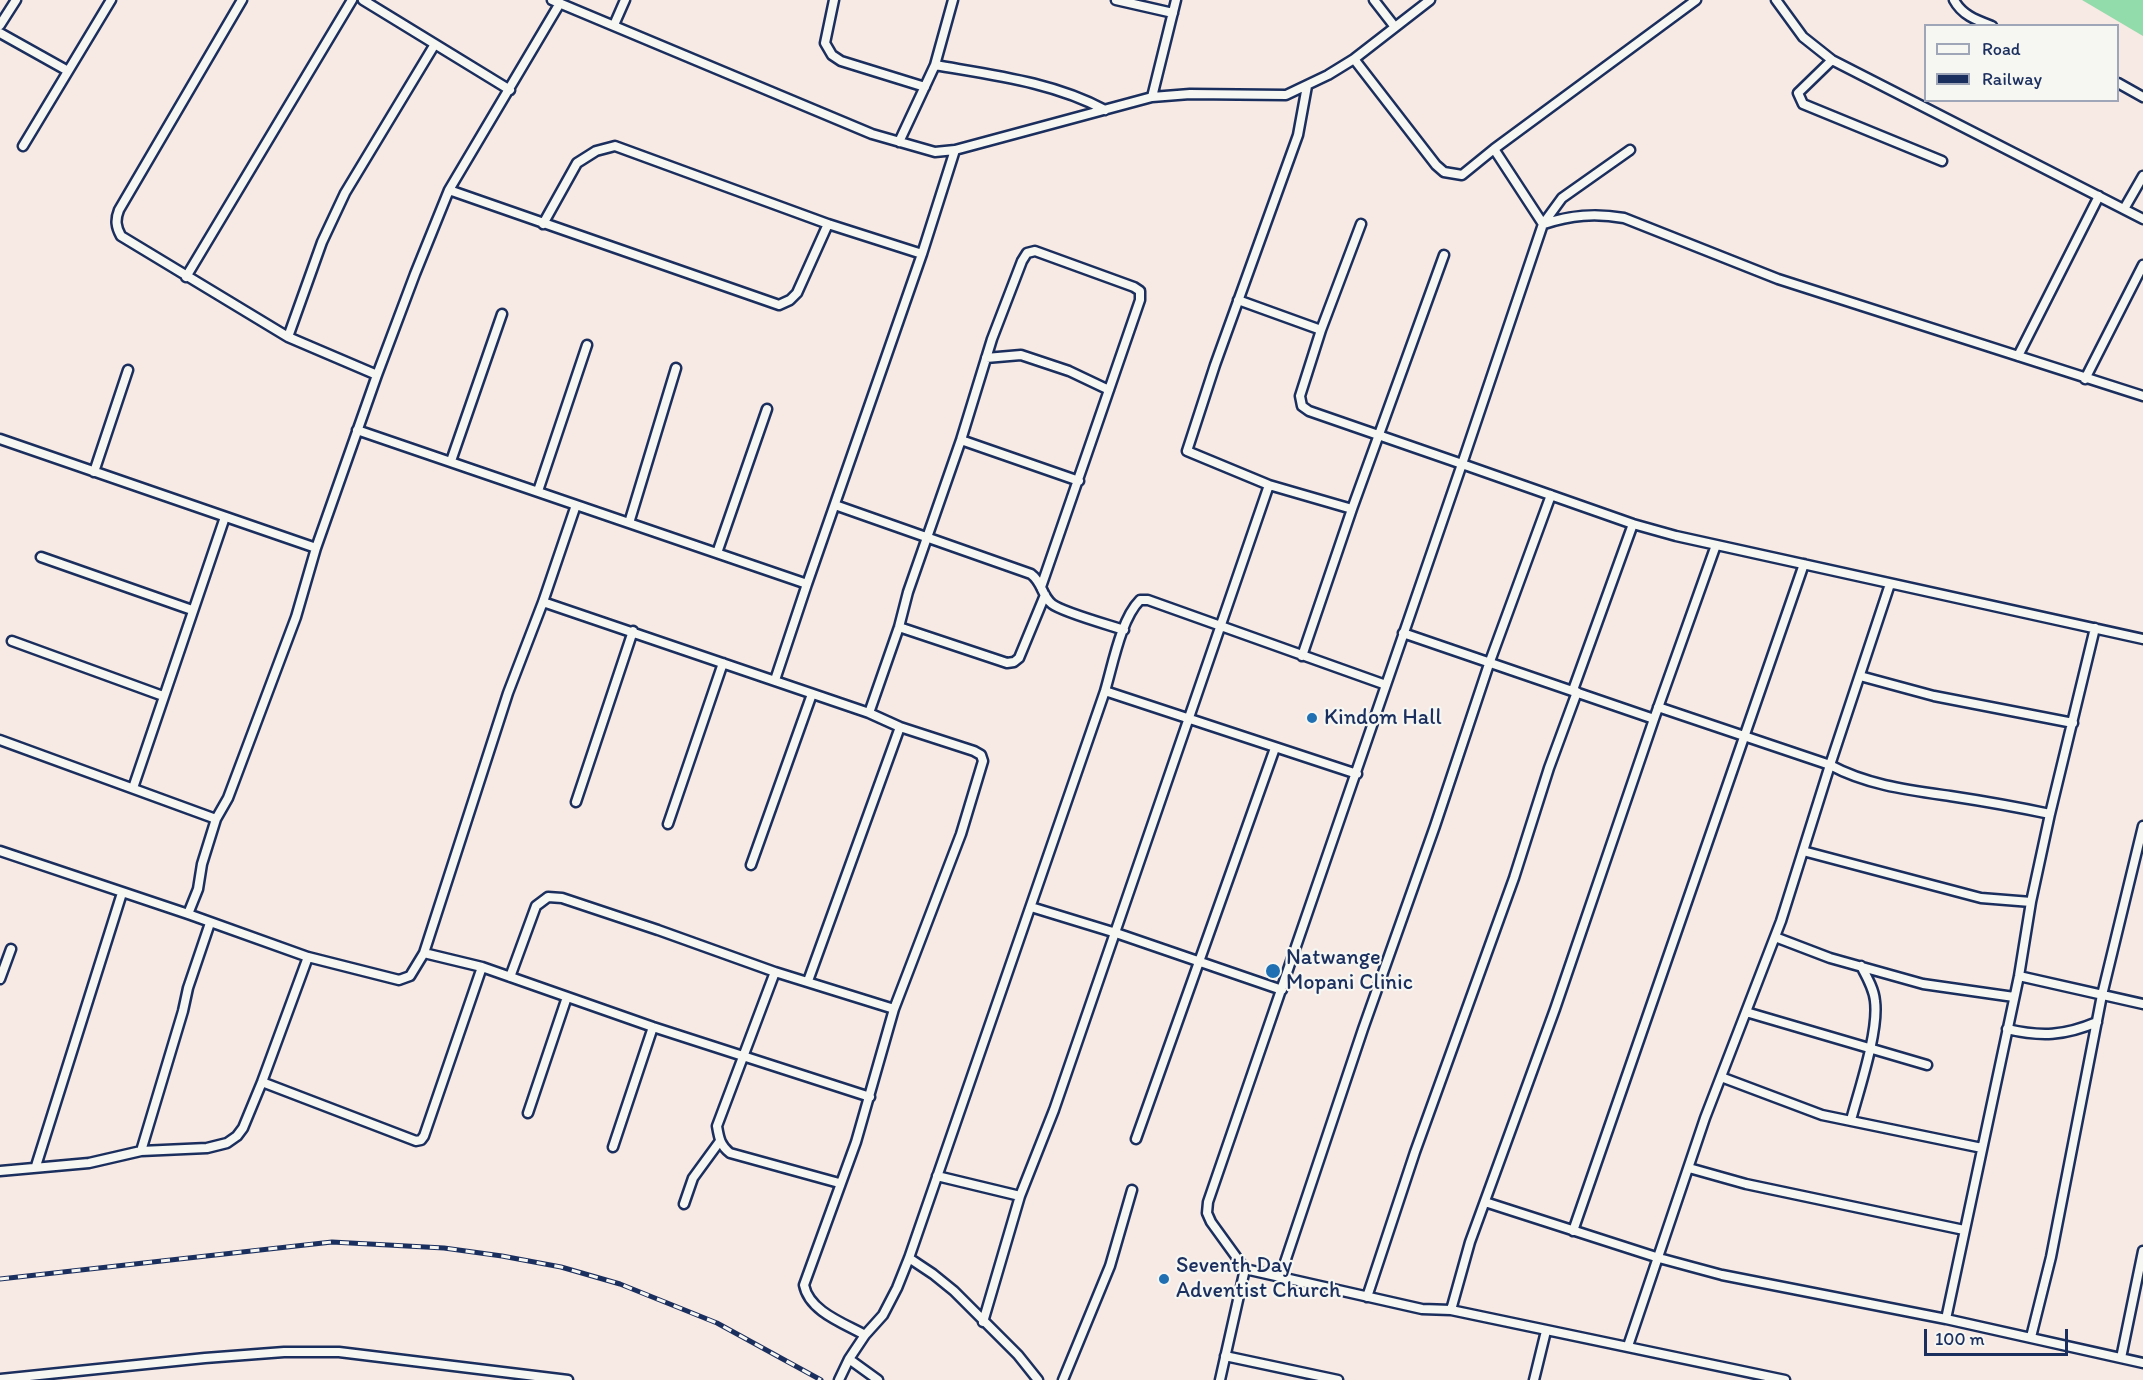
<!DOCTYPE html>
<html>
<head>
<meta charset="utf-8">
<style>
  body { margin:0 }
  #map { position:relative; width:2143px; height:1380px; overflow:hidden; background:#f7e9e3; font-family:Itim,sans-serif }
  canvas { display:block }
  .legend { position:absolute; left:1924px; top:24px; width:195px; height:78px; box-sizing:border-box; background:#f6f6f2; border:2px solid #9ea6b7; margin:0; padding:8px 10px; list-style:none; font-size:18px; color:#1b2f5e }
  .legend li { display:flex; align-items:center; gap:12px; height:30px }
  .legend b { width:30px; border:2px solid #9ea6b7 }
  .scale { position:absolute; left:1924px; top:1329px; width:144px; height:27px; box-sizing:border-box; border:3px solid #1b2f5e; border-top:0; padding-left:8px; font-size:18px; line-height:21px; white-space:nowrap; color:#1b2f5e; -webkit-text-stroke:4px #f6f6f2; paint-order:stroke }
</style>
</head>
<body>
<div id="map">
<canvas width="2143" height="1380"></canvas>
<ul class="legend">
<li><b style="height:8px;background:#f6f6f2"></b>Road</li>
<li><b style="height:8px;background:#1b2f5e"></b>Railway</li>
</ul>
<div class="scale">100 m</div>
</div>
<script>
const ctx = document.querySelector('canvas').getContext('2d');
ctx.lineJoin = 'round';
function fill(path, color) {
  ctx.fillStyle = color;
  ctx.fill(path, 'evenodd');
}
function stroke(path, color, width, dash) {
  ctx.strokeStyle = color;
  ctx.lineWidth = width;
  ctx.lineCap = dash ? 'butt' : 'round';
  ctx.setLineDash(dash || []);
  ctx.stroke(path);
}
function label(font, color, halo, rows, align = 'center') {
  ctx.font = font + ' Itim,sans-serif';
  ctx.lineWidth = 4.5;
  ctx.setLineDash([]);
  ctx.textBaseline = 'middle';
  ctx.strokeStyle = halo;
  ctx.fillStyle = color;
  for (const [text, x, y, turn = 0] of rows) {
    ctx.save();
    ctx.translate(x, y);
    ctx.rotate((+turn || 0) * Math.PI / 180);
    ctx.textAlign = isNaN(turn) ? turn : align;
    if (halo) ctx.strokeText(text, 0, 0);
    ctx.fillText(text, 0, 0);
    ctx.restore();
  }
}
fill(new Path2D(`
  M2082,0H2143V36Z`), '#92dbab');
const minor = new Path2D(`
  M242,0L119,210C115,220 116,227 121,236L288,337L377,375
  M363,0L510,90
  M552,0L872,134L935,152L955,150L1152,97L1190,94L1286,95L1328,75L1354,59L1430,0
  M834,0L825,43L832,55L841,61L925,87
  M1116,0L1173,13
  M1374,0L1395,27
  M1776,0L1803,37L1832,60L2143,219
  M1954,0C1962,15 1976,20 1992,26
  M0,25L16,0
  M614,25L625,0
  M0,33L68,71
  M1354,59L1436,165L1444,172L1462,175L1494,149L1696,0
  M1832,60L1798,93L1803,104L1942,161
  M935,65C992,75 1053,82 1105,110
  M2118,83L2143,97
  M1307,86L1298,135L1215,365L1187,451L1269,485L1352,509
  M1152,97L1176,0
  M899,142L935,65L953,0
  M23,146L111,0
  M1494,149L1543,224
  M449,190L779,305L790,300L797,293L828,224
  M2124,209L2143,176
  M543,224L577,163L596,151L615,146L828,224L922,254
  M1361,224L1321,330L1300,396L1302,406L1309,411L1462,464L1543,224L1562,198L1630,150
  M1544,224C1571,215 1595,213 1624,218L1778,279L2143,396
  M186,277L352,0
  M1238,300L1321,330
  M288,337L322,242L345,193L435,44
  M2018,356L2099,196
  M986,358L1021,355L1069,371L1109,390
  M2085,379L2143,265
  M357,430L807,584L922,254L955,150
  M0,439L316,548
  M961,440L1079,481
  M451,461L502,314
  M94,472L128,370
  M538,491L587,345
  M835,505L1031,574C1043,583 1041,595 1052,604C1062,612 1109,625 1124,630
  M629,523L676,368
  M717,553L767,409
  M41,557L192,610
  M543,602L869,713L900,727L974,751L981,755L983,761L961,834L894,1009L856,1142L804,1285C809,1311 843,1323 865,1335
  M899,627L1007,663L1014,662L1019,658L1045,595
  M1403,633L1654,719
  M12,641L163,696
  M1302,656L1352,509L1444,255
  M1860,676L1934,696L2073,723
  M775,680L807,584
  M1573,690L1633,524
  M1105,691L1357,774
  M1658,707L1830,765C1867,785 1908,790 1950,796C1983,801 2017,807 2050,814
  M869,713L899,627L908,592L961,440L992,339L1022,261L1027,253L1035,251L1134,287L1140,291V300L1041,587
  M0,740L216,819
  M133,788L225,517
  M576,802L633,631
  M668,824L723,663
  M0,851L188,914L308,957L399,980L410,976L424,953L508,693L543,602L576,505
  M1803,851L1981,898L2031,902
  M751,865L812,694
  M1031,907L1116,933L1282,990
  M188,914L198,889L202,864L216,819L228,798L296,617L316,548L377,375L415,274L449,190L560,3
  M1775,937L1830,958L1923,984L2014,997
  M424,953L482,967L653,1027L870,1097
  M775,972L717,1126C719,1138 720,1145 730,1153L839,1183
  M2019,976L2143,1004
  M510,977L536,906L548,897L562,898L658,930L775,972L894,1009
  M0,979L11,949
  M808,981L900,727
  M1746,1012L1927,1065
  M2007,1029C2041,1037 2064,1036 2097,1022
  M1721,1077L1822,1115L1982,1148
  M262,1082L416,1141L421,1140L424,1136L482,967
  M528,1113L567,997
  M1851,1120C1859,1090 1879,1031 1875,1001C1874,989 1867,977 1861,966
  M1136,1139L1275,748
  M613,1147L653,1027
  M141,1151L183,1011L188,988L210,923
  M36,1166L122,893
  M1689,1168L1746,1184L1964,1230
  M0,1171L89,1163L141,1151L207,1148L227,1143L237,1136L243,1128L262,1082L308,957
  M937,1176L1020,1196
  M1485,1202L1659,1258L1722,1275L1946,1319L2143,1363
  M684,1204L693,1178L720,1141
  M1573,1231L1804,564
  M909,1258L933,1274L954,1291L1018,1355L1038,1380
  M1245,1269L1422,1309L1451,1310L1785,1380
  M1280,1277L1363,1029L1435,826L1489,664L1551,495
  M1367,1297L1415,1152L1514,878L1549,768L1577,692
  M1451,1310L1470,1242L1555,1009L1654,719L1716,545
  M1946,1319L2019,976L2031,902L2050,814L2095,628
  M983,1322L1020,1196L1054,1110L1269,485
  M2031,1337L2051,1257L2102,995L2143,826
  M1628,1346L1705,1118L1781,921L1830,765L1890,584
  M1225,1356L1338,1380
  M2121,1358L2143,1251
  M849,1359L878,1380
  M0,1379L205,1358L284,1352H339L568,1380
  M839,1380L849,1359L865,1335L883,1315L897,1288L909,1258L1105,691C1113,664 1121,619 1140,600H1148L1386,685L1462,464L1633,524L1676,536L2143,639
  M1063,1380L1110,1266L1132,1190
  M1220,1380L1245,1269L1211,1222L1207,1213L1208,1202L1386,685
  M1534,1380L1546,1331`);
stroke(minor, '#1b2f5e', 13);
stroke(minor, '#f6f6f2', 8);
const rail = new Path2D(`
  M0,1279L332,1242L444,1248L502,1256L561,1267L620,1284L717,1323L821,1380`);
stroke(rail, '#1b2f5e', 5);
stroke(rail, '#f6f6f2', 3, [9]);
for (const [x, y, r, color] of [
  [1312,718,6,"#1f6fb2"],
  [1273,971,8,"#1f6fb2"],
  [1164,1279,6,"#1f6fb2"]
]) {
  const dot = new Path2D();
  dot.arc(x, y, r, 0, 2 * Math.PI);
  ctx.fillStyle = color;
  ctx.fill(dot);
  stroke(dot, '#f6f6f2', 2);
}
label('22px', '#1b2f5e', '#f6f6f2', [
  ["Kindom Hall",1324,718],
  ["Natwange",1286,958],
  ["Mopani Clinic",1286,983],
  ["Seventh Day",1176,1266],
  ["Adventist Church",1176,1291]
], 'left');
</script>
</body>
</html>
